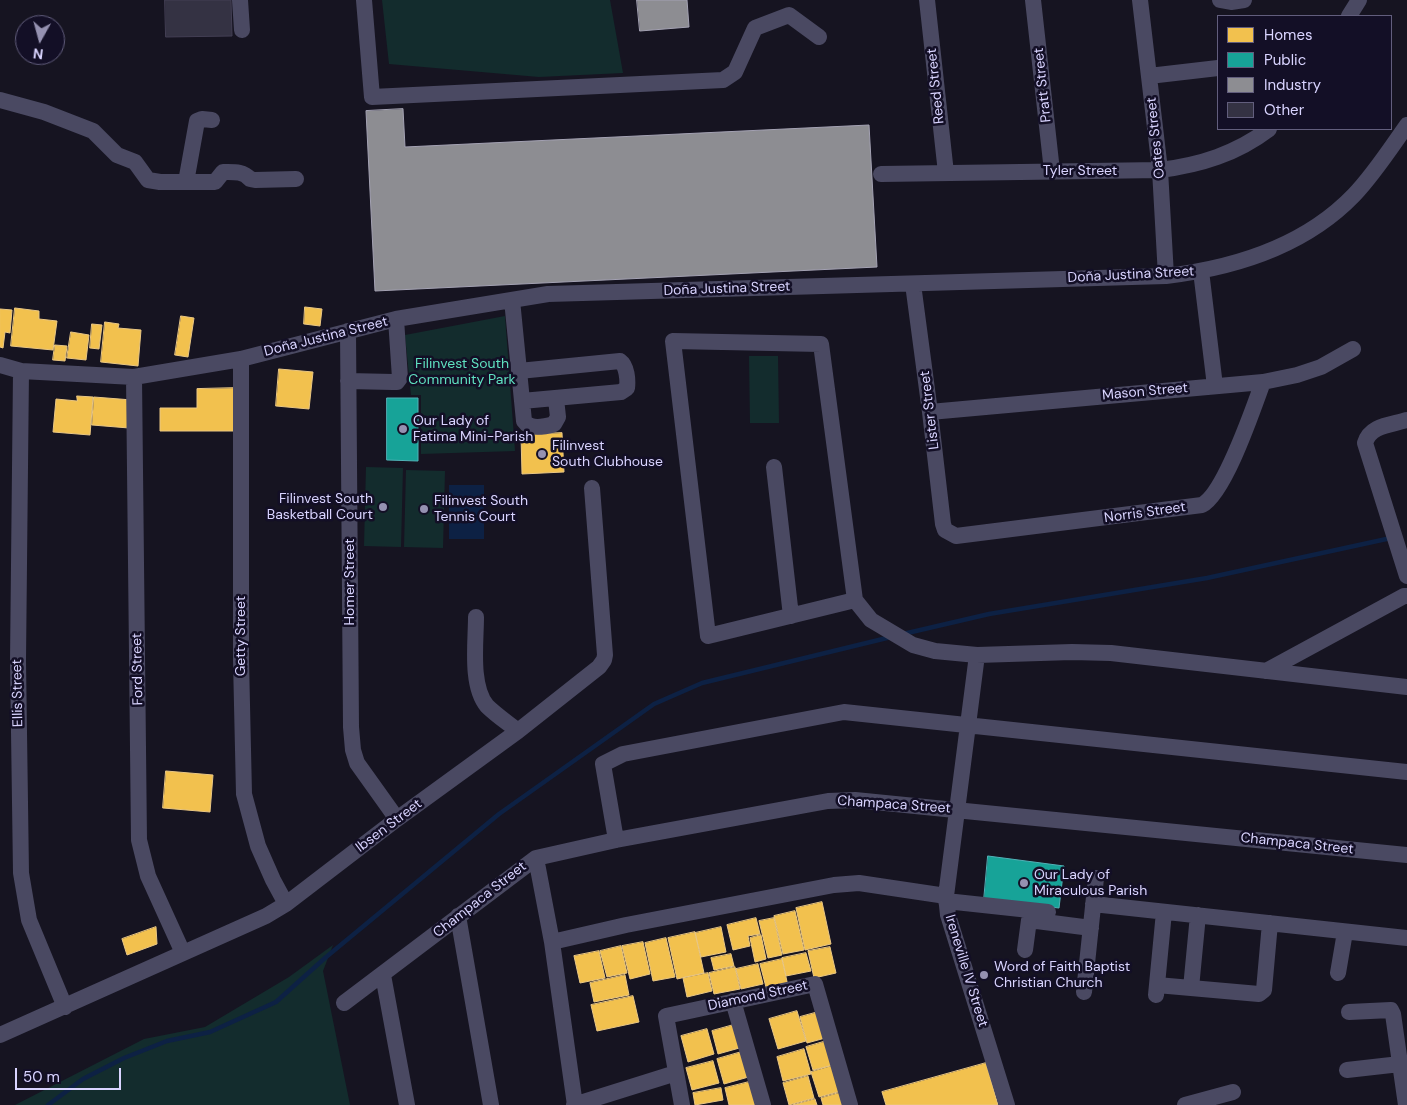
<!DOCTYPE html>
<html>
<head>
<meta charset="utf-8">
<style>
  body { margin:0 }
  #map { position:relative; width:1407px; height:1105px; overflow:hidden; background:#161421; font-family:"DM Sans",sans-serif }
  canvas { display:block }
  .legend { position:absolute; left:1217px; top:15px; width:175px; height:115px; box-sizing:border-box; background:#130f26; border:1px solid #625e7d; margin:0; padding:6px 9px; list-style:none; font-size:15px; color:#d9d4ff }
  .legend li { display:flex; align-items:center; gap:10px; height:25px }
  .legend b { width:25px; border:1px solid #625e7d }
  .north { position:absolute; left:15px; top:15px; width:50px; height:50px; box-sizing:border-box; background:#130f26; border:1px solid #625e7d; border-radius:50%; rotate:187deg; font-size:14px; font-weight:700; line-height:20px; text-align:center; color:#d9d4ff }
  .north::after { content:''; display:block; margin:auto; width:18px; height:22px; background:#9591b1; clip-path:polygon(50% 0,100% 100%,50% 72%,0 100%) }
  .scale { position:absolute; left:15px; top:1068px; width:106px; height:22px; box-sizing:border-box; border:2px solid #d9d4ff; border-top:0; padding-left:6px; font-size:15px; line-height:18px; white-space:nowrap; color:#d9d4ff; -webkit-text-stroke:4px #130f26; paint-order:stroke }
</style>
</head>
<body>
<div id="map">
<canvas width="1407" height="1105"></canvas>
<ul class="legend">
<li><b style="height:14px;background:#f2c14e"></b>Homes</li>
<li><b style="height:14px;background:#17a398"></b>Public</li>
<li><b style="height:14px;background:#8d8d92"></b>Industry</li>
<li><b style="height:14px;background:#343243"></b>Other</li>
</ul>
<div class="north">N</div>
<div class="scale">50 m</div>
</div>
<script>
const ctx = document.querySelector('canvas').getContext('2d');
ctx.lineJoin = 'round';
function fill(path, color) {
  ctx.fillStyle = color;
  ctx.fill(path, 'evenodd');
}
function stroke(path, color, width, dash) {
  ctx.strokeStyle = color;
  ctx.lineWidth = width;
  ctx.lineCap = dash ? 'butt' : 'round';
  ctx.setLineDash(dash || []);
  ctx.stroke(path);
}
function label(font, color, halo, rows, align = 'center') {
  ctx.font = font + ' "DM Sans",sans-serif';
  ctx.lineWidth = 5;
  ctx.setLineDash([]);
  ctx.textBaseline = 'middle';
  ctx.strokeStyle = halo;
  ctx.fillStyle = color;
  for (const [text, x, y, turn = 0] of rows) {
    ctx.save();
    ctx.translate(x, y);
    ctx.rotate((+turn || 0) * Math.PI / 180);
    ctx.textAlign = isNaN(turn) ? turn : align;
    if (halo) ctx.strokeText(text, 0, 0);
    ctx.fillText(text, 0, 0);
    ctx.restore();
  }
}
fill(new Path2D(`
  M382,0H610L623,73L539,77L389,64Z
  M505,316L515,451L421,454V395H411L405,335Z
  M749,356H778L779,423H750Z
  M366,467L403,468L401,547L364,546Z
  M406,470L445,471L443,548L404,547Z
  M333,945L323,971L350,1105H15L144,1039L205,1027L289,977Z`), '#132c2d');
fill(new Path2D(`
  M449,485H484V539H449Z`), '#0d2144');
const homes = new Path2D(`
  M305,307L322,309L320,326L304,324Z
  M15,308L39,311V319L57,321L53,350L11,346Z
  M0,309L12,310L10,333L5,332L3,348L0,347Z
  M181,316L194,318L188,357L175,355Z
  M105,322L119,324L118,328L141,330L138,366L101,362Z
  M92,324L102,325L99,349L90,348Z
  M71,332L89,335L86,360L67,358Z
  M55,345L67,346L65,361L53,360Z
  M279,369L313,372L309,409L276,406Z
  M237,388V431H160V408H197V389Z
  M77,396L93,397L90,435L53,432L56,399L77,401Z
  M94,397L132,400L129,428L92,425Z
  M562,433L564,472L522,474L521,435Z
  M166,771L213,775L210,812L163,808Z
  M822,902L831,944L805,950L796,908Z
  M795,911L804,950L783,954L774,916Z
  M756,918L760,934L748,936L750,946L733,950L727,925Z
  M774,918L782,955L768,958L759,921Z
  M156,927L157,944L127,955L122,939Z
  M721,927L726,952L701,957L695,933Z
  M695,932L704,973L677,979L668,938Z
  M761,935L766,959L755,962L750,938Z
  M666,938L675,977L653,981L645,943Z
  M643,942L650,974L630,979L622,946Z
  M621,946L627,973L607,977L600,951Z
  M830,947L836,973L814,978L808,951Z
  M599,951L605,978L580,983L574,956Z
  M806,953L811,971L786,976L782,958Z
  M731,954L734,966L714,970L711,958Z
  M782,959L788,986L767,991L760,964Z
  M758,964L763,984L741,989L736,969Z
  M735,967L740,989L714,994L709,973Z
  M708,973L712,991L687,997L683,978Z
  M625,975L629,995L594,1002L590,983Z
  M633,996L639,1022L597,1031L591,1005Z
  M797,1011L806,1041L778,1049L769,1019Z
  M822,1011L829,1037L807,1043L800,1017Z
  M737,1024L743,1047L718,1054L712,1031Z
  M707,1029L714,1054L688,1062L681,1036Z
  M830,1040L837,1064L813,1070L806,1047Z
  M804,1049L811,1074L783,1081L777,1057Z
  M745,1051L752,1076L724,1084L717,1059Z
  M713,1061L719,1083L692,1090L686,1068Z
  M986,1063L998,1105H886L882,1092Z
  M838,1064L845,1090L819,1097L811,1072Z
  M808,1076L814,1098L789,1105L783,1083Z
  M753,1081L760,1105H729L725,1088Z
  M721,1088L723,1100L695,1105L693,1093Z
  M846,1091L849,1105H823L821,1098Z
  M815,1099L817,1105H793Z`);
fill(homes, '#f2c14e');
stroke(homes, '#eac783', 1);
const public = new Path2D(`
  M387,398H418V461L387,460Z
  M988,856L1064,866L1059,908L984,900Z`);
fill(public, '#17a398');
stroke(public, '#51b2b7', 1);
const industry = new Path2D(`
  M637,0H687L689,27L640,31Z
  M403,109L405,147L869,125L877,267L375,291L366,111Z`);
fill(industry, '#8d8d92');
stroke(industry, '#a4a2b3', 1);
stroke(new Path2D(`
  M903,634L989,614L1207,578L1391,538
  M48,1105L83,1079L124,1058L167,1041L210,1032L276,1002L325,958L499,814L654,704L702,683L891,637`), '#0d2144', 4.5);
const building = new Path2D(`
  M165,0H231L232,36L166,37Z`);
fill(building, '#343243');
stroke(building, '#433f54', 1);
stroke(new Path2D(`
  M240,0L242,30
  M364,0L372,97L723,80L735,72L755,28L789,15L819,37
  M927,0L946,173
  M1033,0L1052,171
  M1140,0L1160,170L1166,276
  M1220,0L1231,2L1244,0
  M1349,16L1359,0
  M1149,76L1218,68
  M0,100L44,112L93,131L117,155L135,162L148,180L160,182H186L197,121L202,119L212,120
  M881,174L1160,170C1200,165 1236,154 1269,129
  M186,182H215L223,172C234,172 243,171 250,179L255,180L296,179
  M1201,271L1215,386
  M913,284L930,412L943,524L945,530L956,536L1202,505C1225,493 1253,409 1263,382
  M512,300L524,421C530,430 544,427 554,424L558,417L556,399
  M348,331L351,727L353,750L357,763L397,819
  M241,359V660L244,794L258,846L273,880L286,904
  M0,365L21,371L134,377L241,359L396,319L548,294L1166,276C1234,268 1305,246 1354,195C1374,174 1390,149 1407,125
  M21,371L18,661L21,873L29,920L65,1007
  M519,371L620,361C627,366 628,380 627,388L621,392L522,401
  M134,377L139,840L148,876L183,953
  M348,381L393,382H397L400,378L396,319
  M930,412L1263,382L1297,375L1321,367L1353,349
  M1407,420C1391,425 1370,425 1365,443L1407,576
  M774,467L791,616
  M855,600L708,636L673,341L821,344L855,600L871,620L913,645L935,651L977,655L1072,652L1111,653L1407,687
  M476,617C476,642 470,686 487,706C496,715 508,723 518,731
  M977,655L946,896L948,915L1007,1105
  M1266,671L1404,596H1407
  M616,840L603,764L623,754L844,712L1407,772
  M536,858L552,942L575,1105
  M946,901L1048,912
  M1093,904L1407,938
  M458,916L491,1105
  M552,942L626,925L834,885L859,883L946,896
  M1025,950L1029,920L1091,928
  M1338,973L1345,932
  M383,975L407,1105
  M1157,985L1259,994L1264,990L1270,923
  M1191,988L1198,915
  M1084,992L1096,878
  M1156,995L1164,912
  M733,1001L763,1105
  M344,1003L536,858L616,840L828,801L855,800L1407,855
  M1349,1012L1391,1010L1393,1014L1406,1105
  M0,1035L266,916L286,904L397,819L518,731L599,667L604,660L605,655L592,488
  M1347,1070L1400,1064
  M574,1105L676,1073
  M682,1105L666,1016L815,984L850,1105
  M1185,1105L1233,1092`), '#4a4962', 16);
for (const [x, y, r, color] of [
  [403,429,5,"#9591b1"],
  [542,454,5,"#9591b1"],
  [383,507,5,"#9591b1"],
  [424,509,5,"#9591b1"],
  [1024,883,5,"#9591b1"],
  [984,975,5,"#9591b1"]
]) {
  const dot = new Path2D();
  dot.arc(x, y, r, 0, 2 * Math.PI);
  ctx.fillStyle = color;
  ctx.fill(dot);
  stroke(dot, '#130f26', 2);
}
label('14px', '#d9d4ff', '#130f26', [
  ["Pratt Street",1043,85,-96],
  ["Reed Street",936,86,-96],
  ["Oates Street",1156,138,-96],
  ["Tyler Street",1080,171],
  ["Doña Justina Street",1131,275,-3],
  ["Doña Justina Street",727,289,-2],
  ["Doña Justina Street",326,337,-14],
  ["Mason Street",1145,392,-5],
  ["Lister Street",930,410,-97],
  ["Norris Street",1145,513,-8],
  ["Homer Street",350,582,-90],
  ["Getty Street",241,636,-90],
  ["Ford Street",138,669,-91],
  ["Ellis Street",18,693,-91],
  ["Champaca Street",894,805,4],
  ["Ibsen Street",389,826,-37],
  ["Champaca Street",1297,844,6],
  ["Champaca Street",480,900,-38],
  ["Ireneville IV Street",966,971,73],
  ["Diamond Street",758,996,-12]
]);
label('14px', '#5fe0c0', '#130f26', [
  ["Filinvest South",462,364],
  ["Community Park",462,380]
]);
label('14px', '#d9d4ff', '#130f26', [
  ["Our Lady of",413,421],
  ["Fatima Mini-Parish",413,437],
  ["Filinvest",552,446],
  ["South Clubhouse",552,462],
  ["Filinvest South",373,499,"right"],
  ["Basketball Court",373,515,"right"],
  ["Filinvest South",434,501],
  ["Tennis Court",434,517],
  ["Our Lady of",1034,875],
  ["Miraculous Parish",1034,891],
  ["Word of Faith Baptist",994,967],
  ["Christian Church",994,983]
], 'left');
</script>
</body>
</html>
